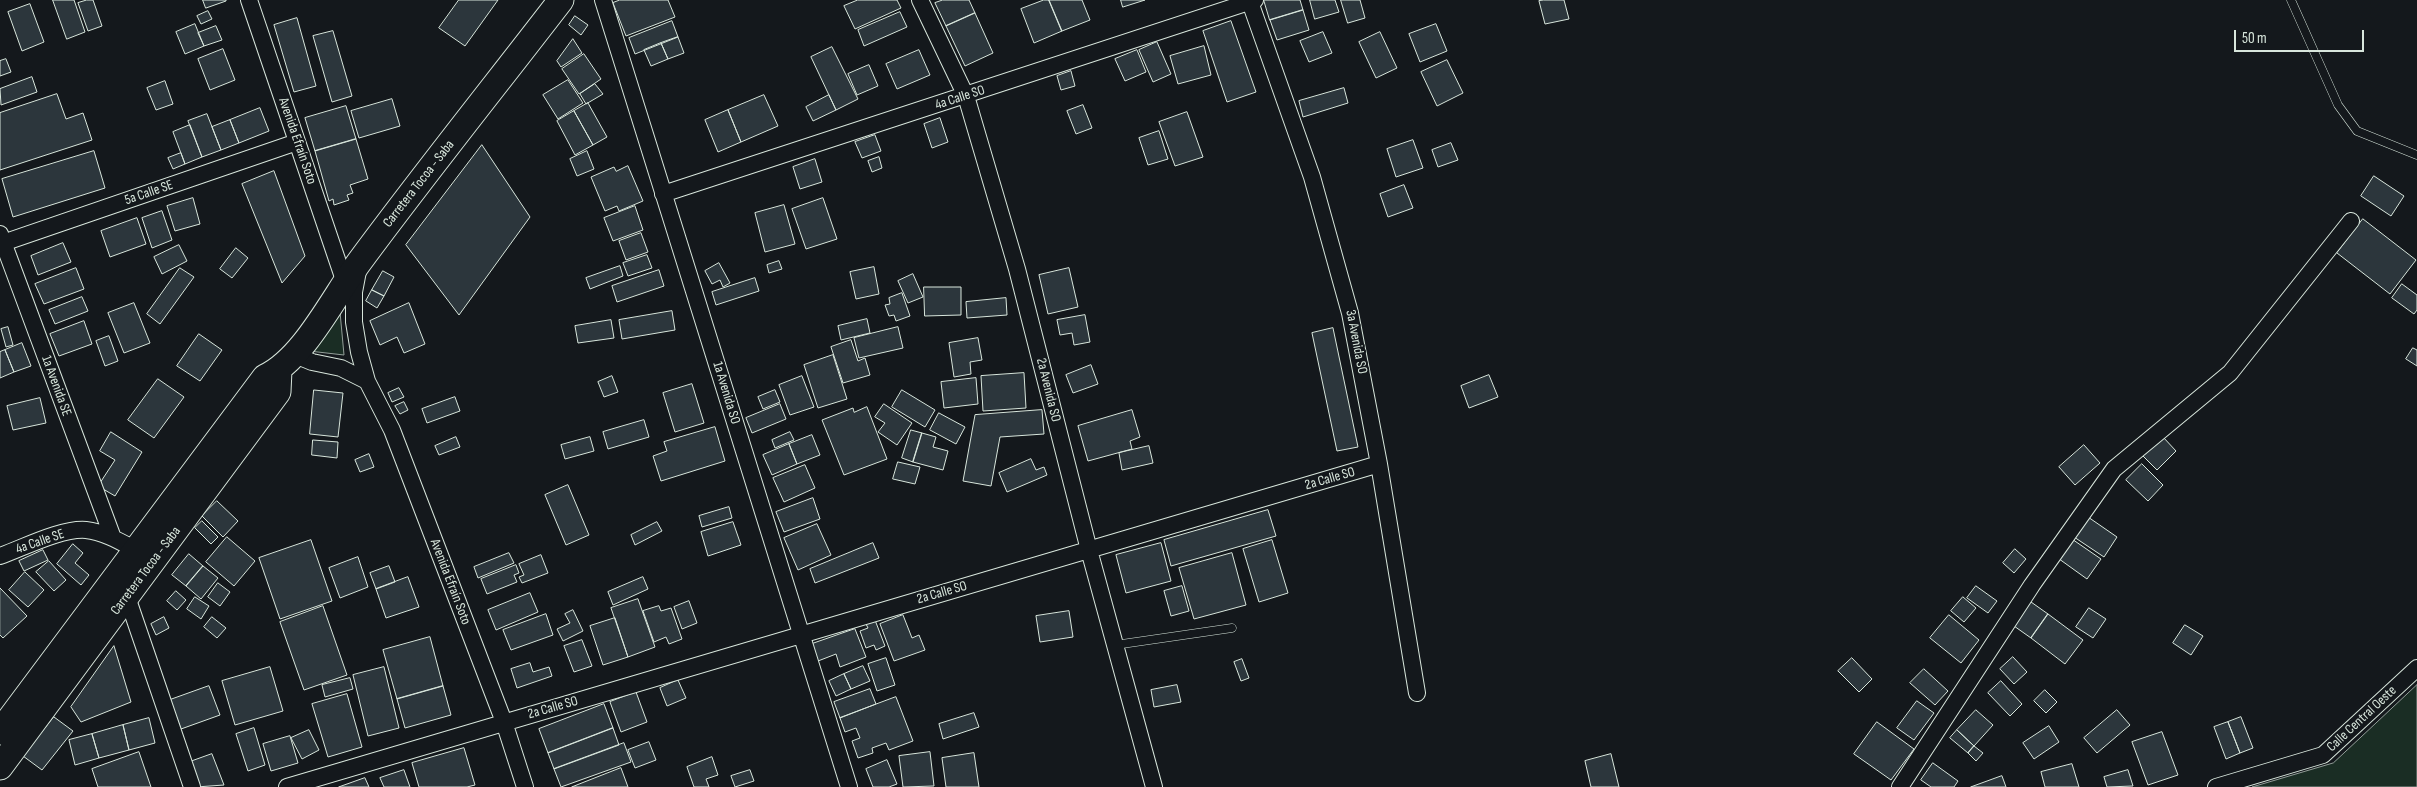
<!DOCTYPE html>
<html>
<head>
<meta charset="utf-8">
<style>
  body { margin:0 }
  #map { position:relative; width:2417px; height:787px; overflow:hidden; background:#14181c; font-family:"Sofia Sans Condensed",sans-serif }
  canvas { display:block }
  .scale { position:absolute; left:2234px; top:30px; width:130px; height:22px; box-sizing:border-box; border:2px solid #d8e6dc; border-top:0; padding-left:6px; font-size:15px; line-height:18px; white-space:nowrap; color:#d8e6dc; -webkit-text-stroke:4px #14181c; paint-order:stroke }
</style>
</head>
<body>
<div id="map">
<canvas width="2417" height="787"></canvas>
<div class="scale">50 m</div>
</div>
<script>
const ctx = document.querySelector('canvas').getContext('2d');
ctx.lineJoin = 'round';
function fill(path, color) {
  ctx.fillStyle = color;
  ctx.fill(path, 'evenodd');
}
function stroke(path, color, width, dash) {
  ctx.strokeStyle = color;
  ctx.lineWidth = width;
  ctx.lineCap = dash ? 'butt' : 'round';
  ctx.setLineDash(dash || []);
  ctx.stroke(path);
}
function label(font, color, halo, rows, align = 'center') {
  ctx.font = font + ' "Sofia Sans Condensed",sans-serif';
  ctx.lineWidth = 4;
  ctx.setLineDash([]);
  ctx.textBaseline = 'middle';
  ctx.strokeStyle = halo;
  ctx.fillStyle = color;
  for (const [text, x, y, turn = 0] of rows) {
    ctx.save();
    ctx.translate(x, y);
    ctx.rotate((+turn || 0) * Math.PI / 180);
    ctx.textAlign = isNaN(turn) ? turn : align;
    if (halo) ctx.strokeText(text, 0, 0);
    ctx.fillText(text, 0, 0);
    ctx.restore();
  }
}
const green = new Path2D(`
  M339,301L344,355L309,351Z
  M2417,685V787H2252L2333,763Z`);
fill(green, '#1a2d24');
stroke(green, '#939e99', 1);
const building = new Path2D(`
  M53,0H74L85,32L67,39Z
  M87,0H93L102,26L88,31L78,3Z
  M203,0H226V1L206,8Z
  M459,0H498L465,46L439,28Z
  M620,0H668L675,17L626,36L613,3Z
  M858,0H897L901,8L855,29L844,6Z
  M943,0H969L975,13L946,26L935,3Z
  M1044,0H1049L1062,31L1034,43L1021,9Z
  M1049,0H1082L1090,20L1062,31Z
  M1121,0H1145L1123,7Z
  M1264,0H1300L1303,10L1270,20Z
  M1310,0H1335L1339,12L1315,19Z
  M1341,0H1360L1365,18L1348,23Z
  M1544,0H1564L1569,19L1545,24L1539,1Z
  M30,4L44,42L22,51L8,12Z
  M1303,10L1309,30L1277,40L1270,20Z
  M208,11L212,19L201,24L197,16Z
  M900,12L907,27L864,46L858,30Z
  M975,13L993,53L965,66L946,26Z
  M575,16L588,25L581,35L569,25Z
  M297,18L316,86L294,92L274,25Z
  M672,21L678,37L635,54L629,38Z
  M1231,21L1256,92L1227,102L1203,31Z
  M195,24L204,46L185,54L176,32Z
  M1436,24L1447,51L1420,62L1409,34Z
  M216,26L222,40L204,46L198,33Z
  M333,31L352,96L332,102L313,36Z
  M1323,32L1332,53L1309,62L1300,41Z
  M1380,32L1397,68L1376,78L1359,42Z
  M678,37L684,53L668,59L661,43Z
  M573,39L582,53L561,67L557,61Z
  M1157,42L1171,74L1153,82L1139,50Z
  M661,43L668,59L651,66L644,50Z
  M1204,46L1211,75L1178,84L1170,56Z
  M832,47L858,99L836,110L811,57Z
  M223,49L235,80L210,90L198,59Z
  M919,50L930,75L897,89L886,64Z
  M1137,50L1146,72L1125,81L1115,59Z
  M584,54L601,79L579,94L562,69Z
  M6,59L11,72L0,76V61Z
  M1447,60L1463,93L1437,106L1421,72Z
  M869,65L878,86L857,95L848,74Z
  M1071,71L1075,86L1061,90L1057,76Z
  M32,77L37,92L1,105L0,89Z
  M568,80L583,103L558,119L543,95Z
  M165,81L173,104L156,110L147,88Z
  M595,84L603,94L586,104L580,94Z
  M1344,88L1348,103L1303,117L1299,101Z
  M57,94L66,119L83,113L92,140L0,170V113Z
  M764,95L778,126L741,142L728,110Z
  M829,95L836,110L813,121L806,107Z
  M392,99L400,126L359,138L351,111Z
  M588,103L607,137L593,145L574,111Z
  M1083,105L1092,128L1076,134L1067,111Z
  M346,106L356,139L315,151L305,118Z
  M260,108L269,131L239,143L230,120Z
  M728,110L741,142L718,152L705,120Z
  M574,111L593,145L575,155L557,121Z
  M1187,112L1203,157L1175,166L1159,122Z
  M207,114L221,150L202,157L188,121Z
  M940,118L948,142L932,148L924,124Z
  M230,120L239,143L221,150L212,127Z
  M190,125L202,157L185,164L173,132Z
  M1159,131L1168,159L1148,165L1139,138Z
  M875,135L881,151L862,158L855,142Z
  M356,139L368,179L350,185L353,193L347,195L349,200L334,205L333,199L329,201L315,151Z
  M1413,140L1423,168L1396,177L1387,149Z
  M1451,143L1458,160L1438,167L1432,150Z
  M482,145L530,217L459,315L406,245Z
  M94,151L105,188L13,217L2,179Z
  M587,151L594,169L577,176L570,159Z
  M181,153L185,164L173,169L168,158Z
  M879,157L882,168L872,172L868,161Z
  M815,159L822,182L800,189L793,167Z
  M628,166L643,201L619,211L617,206L605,211L591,177L614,167L616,171Z
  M274,171L305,256L282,283L242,184Z
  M2374,176L2404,196L2391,216L2361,196Z
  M1404,185L1413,208L1388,217L1380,194Z
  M193,198L200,224L175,231L167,206Z
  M823,198L837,239L806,249L792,209Z
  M784,205L795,244L765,252L755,213Z
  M635,206L643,230L613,241L604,218Z
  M162,211L172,240L152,248L142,218Z
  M137,218L146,244L110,257L101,231Z
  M2363,219L2416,260L2390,294L2337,253Z
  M641,233L648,252L626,260L619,241Z
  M63,243L71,262L38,275L31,256Z
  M179,245L187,261L162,274L154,257Z
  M236,248L248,258L232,278L220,269Z
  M647,255L652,268L628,276L623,263Z
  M779,261L782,269L769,273L767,265Z
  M719,263L730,283L723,287L720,280L712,284L705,271Z
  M620,266L623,276L590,289L586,278Z
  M874,267L879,294L856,299L850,272Z
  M76,268L84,289L44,304L35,284Z
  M180,268L194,277L160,324L147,314Z
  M1069,268L1078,307L1048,314L1039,275Z
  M659,270L664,286L617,302L612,286Z
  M383,271L394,277L384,296L372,290Z
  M913,274L923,297L908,303L898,281Z
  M755,278L759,291L716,305L712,292Z
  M2402,284L2417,295V310L2414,314L2392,298Z
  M924,287H961V315L925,316Z
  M372,290L384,296L377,308L366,301Z
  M902,293L910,316L896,321L894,315L889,316L885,305L890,304L889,298Z
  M82,297L88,311L55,324L49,310Z
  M1006,298L1007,315L967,318L966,302Z
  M134,303L150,343L124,353L108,313Z
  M409,303L425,344L404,353L397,337L380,345L370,321Z
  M672,311L675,330L622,339L619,320Z
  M1085,315L1090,342L1074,345L1072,333L1060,335L1057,320Z
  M867,319L870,333L841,340L838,326Z
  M611,320L614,338L578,343L575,326Z
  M84,321L92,344L59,356L50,334Z
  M8,327L13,345L6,347L1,329Z
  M898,327L903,348L859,358L854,338Z
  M1333,328L1358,447L1337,451L1312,333Z
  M199,334L222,350L200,381L177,366Z
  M109,336L118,361L105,366L96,341Z
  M978,338L982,360L970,362L971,374L954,377L949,343Z
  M851,340L858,361L865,358L870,375L843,383L831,347Z
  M22,343L31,366L14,372L5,350Z
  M2413,348L2417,350V366L2406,359Z
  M5,350L14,372L0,378V352Z
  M833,355L847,399L818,408L804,365Z
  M1091,365L1098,384L1073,393L1066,375Z
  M1024,373L1026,408L983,411L981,376Z
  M1489,375L1498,397L1469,408L1461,386Z
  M612,376L618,392L604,397L598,382Z
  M802,376L814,407L790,415L779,385Z
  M976,378L978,404L944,408L941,382Z
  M158,379L184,397L154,438L128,420Z
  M692,384L704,423L675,432L663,393Z
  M399,388L404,397L392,402L388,393Z
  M314,390L343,393L338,437L310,434Z
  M775,390L780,402L763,409L758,397Z
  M902,390L935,410L925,427L892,407Z
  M455,397L460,411L427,423L422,409Z
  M40,398L46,423L13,430L7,406Z
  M404,402L408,410L400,414L395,406Z
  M780,404L786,419L752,433L746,418Z
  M884,404L912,423L897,445L878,432L885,423L875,417Z
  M867,407L887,459L844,475L822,420L853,408L854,412Z
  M1042,410L1044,434L1000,437L991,486L963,481L975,415Z
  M1132,410L1140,437L1130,441L1132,449L1088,461L1078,426Z
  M939,413L965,427L956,444L930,430Z
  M644,420L649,437L608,449L603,432Z
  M715,427L725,461L661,481L653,456L667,451L664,442Z
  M911,430L922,433L913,462L902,458Z
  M111,432L142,452L115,496L98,486L115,460L100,451Z
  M790,432L794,440L775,448L772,440Z
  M922,433L936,437L933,447L948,451L943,470L913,462Z
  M812,435L820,455L797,464L789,444Z
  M456,437L460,447L439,455L435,446Z
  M590,437L594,451L565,459L561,445Z
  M2163,437L2176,451L2157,470L2143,456Z
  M313,440L338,442L337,458L312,455Z
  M789,444L797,464L772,475L763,455Z
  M2084,445L2100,463L2075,485L2059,467Z
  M1149,446L1153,463L1122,470L1119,453Z
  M369,454L374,467L360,472L355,460Z
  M1031,459L1036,470L1044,467L1047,475L1007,492L999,473Z
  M898,462L920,467L915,484L893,479Z
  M2142,464L2163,485L2148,501L2126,480Z
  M805,465L815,488L784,502L773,478Z
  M568,485L589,535L566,545L545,495Z
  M813,498L820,519L784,532L776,512Z
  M217,501L238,521L223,537L202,516Z
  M729,507L732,518L702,527L699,516Z
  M1268,510L1276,536L1171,566L1164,540Z
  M2088,517L2117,537L2104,557L2074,537Z
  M202,521L218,537L211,544L195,528Z
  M657,522L662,531L635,545L631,535Z
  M733,522L741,545L708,556L701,532Z
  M817,524L831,555L798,570L784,538Z
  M227,537L255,561L234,586L206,562Z
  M2069,537L2101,559L2087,579L2055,556Z
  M311,540L332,601L280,619L259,558Z
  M1272,540L1288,593L1259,602L1243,549Z
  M873,543L879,558L815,583L810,569Z
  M1161,543L1171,581L1126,593L1116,555Z
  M73,544L83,553L75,563L89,575L81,585L57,564Z
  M2015,549L2026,559L2014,573L2003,563Z
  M43,550L48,560L24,571L19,561Z
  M509,553L514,563L478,578L474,567Z
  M1232,553L1246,605L1194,619L1179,568Z
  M189,554L203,566L186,586L172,575Z
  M541,555L548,573L522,583L519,577L524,575L519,564Z
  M358,557L368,587L340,598L329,568Z
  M49,561L66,580L54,591L36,572Z
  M516,565L519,573L514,575L517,582L487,594L481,579Z
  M203,566L218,578L201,599L186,586Z
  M389,566L395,582L376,589L370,573Z
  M25,572L44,590L28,607L9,590Z
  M408,577L419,607L386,618L376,589Z
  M643,577L648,589L613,605L608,592Z
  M218,583L230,592L220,606L208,597Z
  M1182,586L1189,611L1171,616L1164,591Z
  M1976,586L1997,601L1988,613L1967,598Z
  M0,588L27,616L3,638L0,635Z
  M176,591L186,600L177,610L167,601Z
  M530,593L538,612L496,630L488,610Z
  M195,597L209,606L201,619L187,609Z
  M1963,597L1976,608L1964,622L1951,611Z
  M638,599L655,647L628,657L611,608Z
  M689,601L697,623L682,629L674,607Z
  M2031,602L2048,614L2031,638L2014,626Z
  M323,606L347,675L304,690L280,622Z
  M659,606L661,611L671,608L682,639L669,644L666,637L654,642L643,611Z
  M2089,608L2106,619L2093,638L2076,627Z
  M573,610L583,631L563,641L557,629L570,623L565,614Z
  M1069,611L1073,637L1040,642L1036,616Z
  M546,614L553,635L511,650L503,630Z
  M2048,614L2083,640L2065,664L2031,638Z
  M903,615L912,638L919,635L925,650L894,661L880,624Z
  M1949,615L1979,640L1961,663L1930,638Z
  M164,617L169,628L156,635L151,624Z
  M212,617L226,628L217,638L204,627Z
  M615,618L628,657L603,665L590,626Z
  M875,620L885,646L876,650L874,645L866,648L860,631L868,628L866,624Z
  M2185,625L2203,636L2191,655L2173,643Z
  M855,629L866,657L840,667L836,654L818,661L812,644Z
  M430,637L443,686L397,699L383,650Z
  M582,640L592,666L574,672L564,646Z
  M114,646L131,702L81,722L71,707Z
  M2013,657L2027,672L2014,684L2000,669Z
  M886,658L895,685L877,691L868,664Z
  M1852,658L1872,679L1859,692L1838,671Z
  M1242,659L1249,678L1241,681L1234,662Z
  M530,663L533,672L549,667L552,676L517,688L511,669Z
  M863,666L870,681L851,689L844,674Z
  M270,667L283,711L235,725L222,681Z
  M384,667L399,728L368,736L353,675Z
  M1924,669L1948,691L1935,705L1910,683Z
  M844,674L851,689L836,696L829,681Z
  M350,678L353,689L325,697L322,685Z
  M678,680L686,698L667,706L660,688Z
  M2001,681L2022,704L2010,716L1988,693Z
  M1177,685L1181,702L1154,707L1151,690Z
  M209,686L220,715L181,729L170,700Z
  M443,686L451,715L405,728L397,699Z
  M870,689L876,704L840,718L834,702Z
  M2045,690L2057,702L2046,713L2034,701Z
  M636,692L647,722L621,732L610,702Z
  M347,694L362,747L328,757L312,704Z
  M896,697L913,741L889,750L886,743L872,748L873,753L858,758L852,741L860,738L856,728L845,732L840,718Z
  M1917,701L1934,713L1914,740L1897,728Z
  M604,704L613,728L548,753L539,729Z
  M1976,710L1993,725L1974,746L1957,730Z
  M2117,710L2130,725L2097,753L2084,738Z
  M974,713L979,727L943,739L939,724Z
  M54,717L73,731L42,770L23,756Z
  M2241,717L2253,748L2240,753L2228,722Z
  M149,718L155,743L129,750L123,725Z
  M1877,722L1914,749L1891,780L1854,754Z
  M2228,722L2240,753L2226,759L2214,727Z
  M123,725L129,750L99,758L92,734Z
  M2049,726L2059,742L2034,759L2023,743Z
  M254,728L265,765L248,771L236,734Z
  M613,728L619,745L554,769L548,753Z
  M309,730L319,750L302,759L291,738Z
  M1957,730L1974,746L1968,753L1950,738Z
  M2162,732L2178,775L2148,785L2132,742Z
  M92,734L99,758L75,765L69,740Z
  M290,736L298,763L271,771L263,744Z
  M649,742L656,760L635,768L628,750Z
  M624,743L631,762L561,787L554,769Z
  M1974,746L1983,753L1976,761L1968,753Z
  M464,748L475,785L467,787H419L412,763Z
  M139,752L151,787H98L92,769Z
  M930,752L934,786L903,787L899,756Z
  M974,753L979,787H946L942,758Z
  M212,754L224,785L196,787L187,763Z
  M1611,754L1619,787H1591L1585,761Z
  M712,757L718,775L706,779L709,787H694L687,767Z
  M887,760L897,784L889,787H873L866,769Z
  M1933,763L1958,781L1954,787H1931L1921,780Z
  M2072,764L2079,787H2045L2041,772Z
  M621,768L628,787H572Z
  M404,770L410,787H384L380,778Z
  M750,770L754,781L735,787L731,776Z
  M2128,770L2133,786L2107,787L2104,777Z
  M2002,776L2006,787H1971Z
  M365,778L369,787H339Z`);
fill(building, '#2c363c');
stroke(building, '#d8e6dc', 1);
const service = new Path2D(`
  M2291,0L2338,105L2357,131L2417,155
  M1115,645L1232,628`);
const minor = new Path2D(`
  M249,0L345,283
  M603,0L849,787
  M920,0L966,96L1017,269L1089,550L1154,787
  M1250,2L1312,177L1350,313L1379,464L1417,693
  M663,194L1255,0
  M0,234L113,538
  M0,244L297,142
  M358,271L354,292V322L359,352L367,381L392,430L504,722L525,787
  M295,355L312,362L341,368L367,381
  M0,556C23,548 61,528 86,530C104,532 121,542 136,550
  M125,591L192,787
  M287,787L1379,464
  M1900,787L2032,585L2114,469L2230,373L2351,221
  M2216,787L2323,755L2417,668`);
const primary = new Path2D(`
  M0,732L265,377C304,359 334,296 360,261C425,173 494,87 561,0
  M0,767L278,392L279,370`);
stroke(service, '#d8e6dc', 9);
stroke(minor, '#d8e6dc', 18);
stroke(primary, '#d8e6dc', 27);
stroke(service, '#14181c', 8);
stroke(minor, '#14181c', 16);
stroke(primary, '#14181c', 25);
label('14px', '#d8e6dc', '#14181c', [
  ["4a Calle SO",960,98,-18],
  ["Avenida Efraín Soto",297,141,71],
  ["Carretera Tocoa - Saba",419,184,-52],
  ["5a Calle SE",149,193,-19],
  ["3a Avenida SO",1356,342,79],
  ["1a Avenida SE",56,386,70],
  ["2a Avenida SO",1048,390,76],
  ["1a Avenida SO",726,393,73],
  ["2a Calle SO",1330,479,-16],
  ["4a Calle SE",40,542,-19],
  ["Carretera Tocoa - Saba",146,571,-53],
  ["Avenida Efraín Soto",450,582,69],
  ["2a Calle SO",942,593,-16],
  ["2a Calle SO",553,708,-16],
  ["Calle Central Oeste",2362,719,-43]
]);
</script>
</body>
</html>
